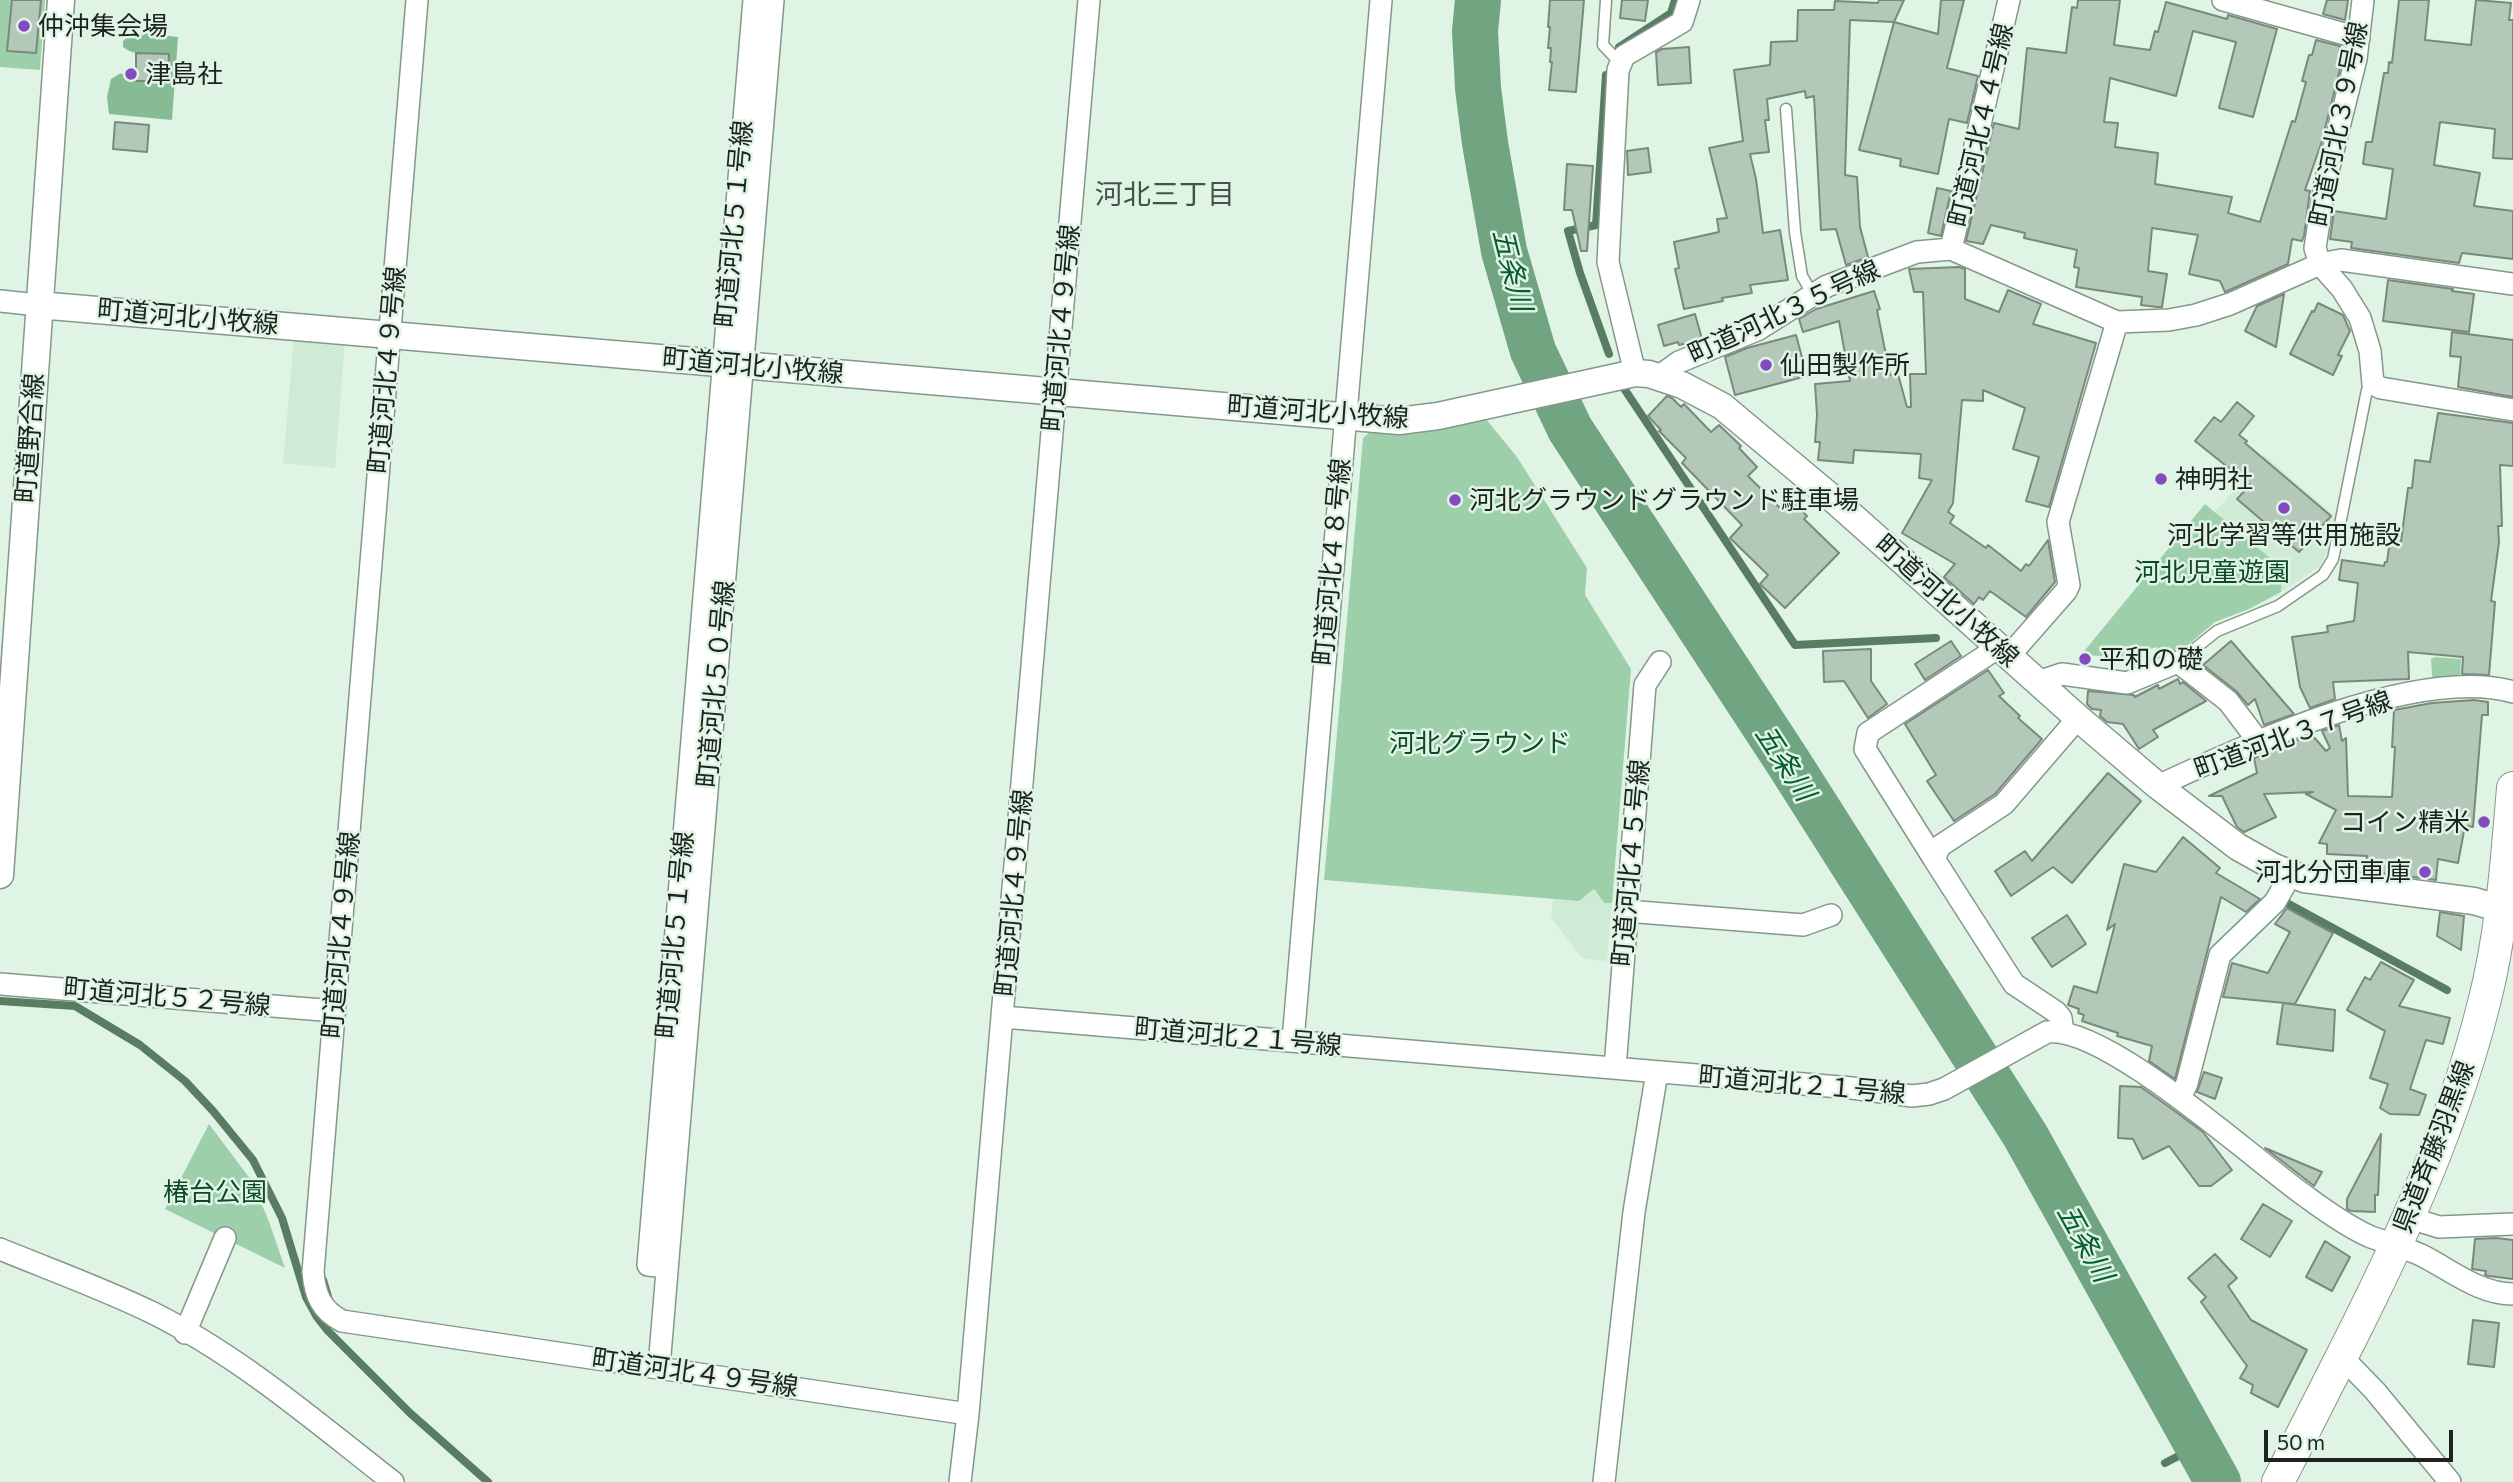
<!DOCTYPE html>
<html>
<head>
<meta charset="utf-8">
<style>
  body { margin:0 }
  #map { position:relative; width:2513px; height:1482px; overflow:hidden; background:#e0f4e5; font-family:Commissioner,sans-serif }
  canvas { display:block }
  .scale { position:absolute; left:2264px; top:1430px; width:189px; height:32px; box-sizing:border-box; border:4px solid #1c231e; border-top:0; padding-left:9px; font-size:21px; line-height:24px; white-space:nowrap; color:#1c231e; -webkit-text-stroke:5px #e0f4e5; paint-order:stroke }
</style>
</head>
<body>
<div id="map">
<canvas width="2513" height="1482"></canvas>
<div class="scale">50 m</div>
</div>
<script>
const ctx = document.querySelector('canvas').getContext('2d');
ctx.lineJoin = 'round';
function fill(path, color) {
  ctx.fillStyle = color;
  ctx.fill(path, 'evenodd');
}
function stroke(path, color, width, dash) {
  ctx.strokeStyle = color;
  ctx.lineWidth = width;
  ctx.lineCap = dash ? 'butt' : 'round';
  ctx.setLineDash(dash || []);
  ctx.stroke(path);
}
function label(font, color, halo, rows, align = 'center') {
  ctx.font = font + ' Commissioner,"Noto Sans JP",sans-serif';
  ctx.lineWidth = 5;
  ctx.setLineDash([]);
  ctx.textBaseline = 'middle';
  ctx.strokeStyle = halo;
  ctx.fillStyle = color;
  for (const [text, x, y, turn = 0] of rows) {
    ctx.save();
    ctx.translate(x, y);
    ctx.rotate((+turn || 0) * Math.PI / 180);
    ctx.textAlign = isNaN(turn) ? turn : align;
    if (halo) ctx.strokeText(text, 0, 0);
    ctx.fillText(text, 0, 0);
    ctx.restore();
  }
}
fill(new Path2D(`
  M294,337L345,341L335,468L283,463Z
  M2264,455L2334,515L2328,550L2320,566L2281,592L2282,568L2215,512Z
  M1594,889L1604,903H1612L1607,961L1583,959L1551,918L1553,899L1578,901Z`), '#cfebd6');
fill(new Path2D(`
  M0,0H45L40,70L0,67Z
  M1485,418L1517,457L1587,568L1585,595L1631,669L1612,903H1604L1594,889L1579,901L1324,880L1363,438L1371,431Z
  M2205,504L2282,568L2281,592L2249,609L2215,622L2169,661L2161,663L2157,647L2122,657L2081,655Z
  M2435,657L2461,659L2460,679L2438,683L2432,676L2431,659Z
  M209,1124L251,1180L268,1219L285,1268L165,1209Z`), '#9dcfab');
fill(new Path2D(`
  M133,32L178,37L172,120L109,114L107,97L111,79L119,74L128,73L136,81H168L169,54C154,53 135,57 123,47V41Z`), '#87bb96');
stroke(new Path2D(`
  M1619,47L1671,13L1675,0
  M1606,75L1596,225L1568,231L1580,273L1609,354
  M1625,390L1795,645L1936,638
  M2287,903L2447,990
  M0,1001L75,1006L140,1045L185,1081L213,1111L253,1160L282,1218L306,1297L317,1317L328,1331L410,1413L488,1482
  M317,1317L329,1300L323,1280
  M2165,1463L2198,1446`), '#587d63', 8);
stroke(new Path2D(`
  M1478,0L1475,31L1478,88L1485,143L1504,251L1533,351L1570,429L1788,762L2025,1135L2218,1482`), '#71a480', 46);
const building = new Path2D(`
  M12,0H41L36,53L7,51Z
  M1550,0H1584L1576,92L1549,90L1552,62H1550L1551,48H1548L1550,27H1548Z
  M1622,0H1648L1645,21L1620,18Z
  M1879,0H1904L1894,22L1938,34L1941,0H1964L1947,68L1978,76L1967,123L1949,119L1938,174L1900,166L1901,159L1859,150L1894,22L1850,20L1845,175L1857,177L1860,227L1868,257L1846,265L1836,229L1821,230L1814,96L1806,98L1805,91L1767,99L1769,120H1765L1769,152L1750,154L1756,179L1763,233L1780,230L1788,280L1750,285L1752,293L1722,298L1723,301L1684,309L1675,269L1679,268L1674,242L1719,232L1717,219L1727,218L1709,148L1743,141L1734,70L1770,65L1771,42L1797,41L1798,10H1834L1835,1L1878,3Z
  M2078,0H2120L2114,45L2150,50L2155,31L2158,32L2166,2L2227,19L2228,15L2277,29L2253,117L2219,108L2236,42L2193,31L2176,96L2110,78L2104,122L2118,123L2115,147L2158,153L2155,184L2232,197L2228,213L2260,222L2292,121L2295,122L2306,82L2302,81L2309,55H2312L2316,40L2340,46L2339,52L2343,53V57L2321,144L2305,190L2310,191L2304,236L2302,241L2292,239L2288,264L2225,292L2220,281L2189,274L2198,235L2152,228L2148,271L2167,274L2162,307H2157L2141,305L2142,297L2076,287L2079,268L2074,267L2077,250L2024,238L2025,233L1991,225L1983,244L1966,241L1994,123L2019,129L2027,48L2066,53L2072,7L2077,8Z
  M2327,0H2348L2345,20L2323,14Z
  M2399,0H2429L2425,40L2471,45L2476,0L2511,3L2509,20H2513V159L2493,158L2495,129L2440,122L2434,165L2480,173L2474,206L2513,211V259L2462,253L2459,263L2351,248L2352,242L2330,239L2334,211L2386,219L2393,169L2363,164L2366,142H2372L2384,73H2388L2389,62L2392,63Z
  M1689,47L1691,83L1658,85L1656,52L1662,49Z
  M136,53L169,54L168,81H136Z
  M115,122L149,125L147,152L113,149Z
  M1648,148L1651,172L1628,175L1627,151Z
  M1567,164L1593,166L1587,251H1581L1572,210H1564Z
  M1937,188L1951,191L1941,236L1928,233Z
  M1959,267L1965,269V299L1999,312L2008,290L2041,304L2033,324L2096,343L2049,507L2026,501L2039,457L2013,449L2025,408L1983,390V401L1962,400L1953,503L1948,512L1954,516L1950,523L1986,548L1988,545L2021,571L2026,564L2029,566L2048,540L2055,582L2026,617L1990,591L1983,600L1979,597L1974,604L1944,577L1955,564L1902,533L1932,480L1919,478L1921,454L1854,450L1853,463L1818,460L1820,442H1815L1817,415L1815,384L1850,381L1839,321L1803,332L1799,319L1816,309L1874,291L1880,309L1877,310L1890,375L1898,374L1907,407H1911L1910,374H1926L1923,292H1914L1909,269Z
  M2388,280L2453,289L2452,291L2474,294L2469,332L2383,321Z
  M2284,294L2276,347L2245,331L2257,306Z
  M2318,303L2343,315L2350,331L2338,355L2342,356L2333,375L2290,354L2312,311L2314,312Z
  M1695,314L1702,339L1679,345L1678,342L1664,346L1658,325Z
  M2452,332L2513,340V397L2458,387L2461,357L2450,356Z
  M1796,335L1807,376L1735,395L1725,357L1747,348Z
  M1667,396L1672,398L1681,407L1684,404L1711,432L1719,425L1741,446L1739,448L1757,467L1748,476L1783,511L1792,501L1807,516L1804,519L1839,553L1785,608L1760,584L1768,575L1730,538L1742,525L1682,463L1686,458L1659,431L1661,430L1648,416Z
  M2237,402L2254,416L2239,435L2247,441L2245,443L2331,516L2299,552L2237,499L2250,485L2195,441L2214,417L2221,422Z
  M2438,413L2513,423V466L2500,465L2502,526H2498L2499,542L2491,601L2495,602L2489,675L2462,674L2463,657L2408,652L2409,679L2333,682L2335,699L2310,708L2300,687L2292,637L2328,632L2327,626L2354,621L2358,583L2339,580L2342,560L2384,566L2385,562H2387L2390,540L2401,542L2408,488H2412L2415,460L2430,462Z
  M1951,641L1961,656L1925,680L1915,664Z
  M2231,641L2238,649L2294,714L2264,725L2255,699L2248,705L2236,691L2203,665Z
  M1871,649V681L1887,704L1868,718L1844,681L1824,682L1823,651Z
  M1988,670L2004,693L1999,696L2020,716L2018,718L2042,739L1995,794L1954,821L1927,781L1936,775L1905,724Z
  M2178,679L2180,684L2183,682L2206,701L2153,730L2158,737L2139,749L2123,724L2107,722L2100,716L2101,710L2092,709L2087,704L2088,691L2134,695L2135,697L2158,685L2159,689Z
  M2474,700L2488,702V715H2482L2473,827L2465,826L2458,863L2438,859L2436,880L2365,871L2367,856L2327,854V844L2319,843L2336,810L2306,794L2313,792L2264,794L2276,817L2244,832L2237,827L2222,796H2209L2257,773L2254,758L2289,743L2312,735L2326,751L2330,748L2322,731L2339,725L2342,741L2346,738L2348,796L2392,797L2395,747H2392L2394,710L2432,703Z
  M2108,773L2141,801L2072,883L2053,867L2011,896L1995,871L2025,851L2032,861Z
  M2183,837L2220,868L2216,873L2260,899L2246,912L2221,897L2175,1079L2149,1061L2152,1046L2117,1036L2118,1033L2082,1021L2084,1015L2078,1013L2079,1009L2068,1005L2074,986L2097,993L2115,924L2107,930L2124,864L2156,872Z
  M2287,908L2333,933L2295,1004L2223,997L2232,963L2268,973L2290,932L2275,924Z
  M2440,912L2464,916L2461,950L2437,936Z
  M2067,915L2086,944L2052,967L2032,938Z
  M2381,962L2414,980L2399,1006L2450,1018L2443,1044L2426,1040L2410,1089L2426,1095L2419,1115L2390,1114L2380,1108L2388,1084L2370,1078L2385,1031L2347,1010L2365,977L2370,980Z
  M2283,1003L2335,1010L2333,1051L2277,1044Z
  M2204,1072L2222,1078L2215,1099L2197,1092Z
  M2120,1086L2141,1087L2172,1109L2203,1132L2232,1170L2211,1186H2199L2169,1146L2143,1159L2133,1139L2118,1138Z
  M2381,1134L2378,1195H2375V1212L2351,1211L2347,1209V1199Z
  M2265,1148L2322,1172L2314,1186Z
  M2263,1204L2292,1221L2270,1257L2241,1239Z
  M2496,1238L2513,1240V1279L2489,1276L2485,1275L2486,1271L2472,1269L2475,1239Z
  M2325,1241L2350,1257L2332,1291L2306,1277Z
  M2215,1254L2237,1278L2228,1286L2251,1320L2307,1350L2278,1407L2251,1393L2253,1385L2240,1378L2247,1366L2201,1302L2206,1297L2188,1278Z
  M2473,1320L2499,1323L2494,1367L2468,1364Z`);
fill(building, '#b4c8b9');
stroke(building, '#778a7c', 2);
const service = new Path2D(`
  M1606,0L1603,45L1620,63
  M1786,109L1795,232L1802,276L1813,295
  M2178,662L2217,631L2278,606L2323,575L2333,559L2367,390L2373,384`);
const minor = new Path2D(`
  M417,0L313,1272C315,1295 321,1310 342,1321L968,1414L1089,0
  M2223,0L2359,38
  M2363,0L2356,59L2325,183L2315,248L2320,264L2342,289L2360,318L2370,351L2373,384L2381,388L2513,410
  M1951,249L2009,0
  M0,301L38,305
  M1635,373L1608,262L1618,70L1624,56L1682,22L1689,0
  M1662,378L1665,372L1679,362L1757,330L1827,286L1917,252L1951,249L2117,322L2169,320L2196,315L2230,304L2320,264L2341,260L2513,284
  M2009,656L2066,591L2069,585L2058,522L2117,322
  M2038,682L2062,674L2127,683L2178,662L2228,701L2259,742
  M2158,786C2246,745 2418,665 2513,692
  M1934,859L1865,749L1868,733L1999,647
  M1626,911L1803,925L1831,915
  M0,984L335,1011
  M1003,1017L1852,1088L1912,1096L1929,1094L1944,1089L2047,1032C2106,1024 2256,1162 2308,1198C2327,1212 2350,1228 2371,1237C2388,1243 2405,1248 2421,1255C2451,1270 2479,1294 2513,1294
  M2063,1033L2061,1018L2056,1012L2014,984L1934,859L1940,846L2004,804L2078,718
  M1293,1041L1381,0
  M1615,1068L1645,685L1660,662
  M2180,1098L2187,1083L2220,955L2275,902L2291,874
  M2410,1218L2439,1227L2513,1224
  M0,1249C51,1270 104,1289 153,1313C241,1357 316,1422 393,1482
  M667,1267L648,1265L754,0
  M185,1333L225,1238
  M2341,1356L2375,1391L2450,1482
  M659,1367L773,0
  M960,1482L968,1414
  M1604,1482L1634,1212L1657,1072`);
const tertiary = new Path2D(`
  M38,305L1399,421L1438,416L1635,373L1649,374L1682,385L1722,406L1832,498L2078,718L2158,786L2238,847L2274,867L2304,879L2474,901L2501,909
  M0,875L61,0`);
const secondary = new Path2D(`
  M2278,1482C2357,1325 2441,1175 2484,1003C2502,933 2507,859 2513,788`);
stroke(service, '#849889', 13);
stroke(minor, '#849889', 24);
stroke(tertiary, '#849889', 29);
stroke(secondary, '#849889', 34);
stroke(service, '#fff', 10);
stroke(minor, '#fff', 21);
stroke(tertiary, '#fff', 26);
stroke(secondary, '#fff', 32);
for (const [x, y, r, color] of [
  [24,26,7,"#844ac0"],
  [131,74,7,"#844ac0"],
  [1766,365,7,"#844ac0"],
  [2161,479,7,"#844ac0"],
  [1455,500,7,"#844ac0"],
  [2284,508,7,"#844ac0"],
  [2085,659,7,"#844ac0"],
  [2484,822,7,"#844ac0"],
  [2425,872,7,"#844ac0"]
]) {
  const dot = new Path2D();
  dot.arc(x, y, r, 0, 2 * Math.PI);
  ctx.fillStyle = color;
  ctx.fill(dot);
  stroke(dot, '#e0f4e5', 2.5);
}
label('26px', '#1c231e', '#e0f4e5', [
  ["仲沖集会場",38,26],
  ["津島社",145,74],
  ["仙田製作所",1780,365],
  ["神明社",2175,479],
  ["河北グラウンドグラウンド駐車場",1469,500],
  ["河北学習等供用施設",2284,535,"center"],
  ["平和の礎",2099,659],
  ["コイン精米",2470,822,"right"],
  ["河北分団車庫",2411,872,"right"]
], 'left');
label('26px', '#1c231e', '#e0f4e5', [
  ["町道河北３９号線",2339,124,-79],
  ["町道河北４４号線",1981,125,-77],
  ["町道河北５１号線",734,224,-85],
  ["町道河北３５号線",1784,312,-25],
  ["町道河北小牧線",188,317,5],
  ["町道河北４９号線",1061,328,-85],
  ["町道河北小牧線",753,366,5],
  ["町道河北４９号線",387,370,-85],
  ["町道河北小牧線",1318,412,4],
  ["町道野合線",30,438,-86],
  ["町道河北４８号線",1332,562,-85],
  ["町道河北小牧線",1947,601,42],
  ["町道河北５０号線",716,684,-85],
  ["町道河北３７号線",2293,735,-20],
  ["町道河北４５号線",1631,863,-85],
  ["町道河北４９号線",1014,893,-85],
  ["町道河北４９号線",341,935,-85],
  ["町道河北５１号線",675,935,-85],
  ["町道河北５２号線",167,997,5],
  ["町道河北２１号線",1238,1037,5],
  ["町道河北２１号線",1802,1085,5],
  ["県道斉藤羽黒線",2434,1147,-69],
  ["町道河北４９号線",695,1373,8]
]);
label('26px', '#0b4927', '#e0f4e5', [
  ["河北児童遊園",2212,572],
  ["河北グラウンド",1480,743],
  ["椿台公園",215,1192]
]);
label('28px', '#425347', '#e0f4e5', [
  ["河北三丁目",1165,195]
]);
label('italic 28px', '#055e31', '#e0f4e5', [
  ["五条川",1512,270,76],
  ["五条川",1785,763,57],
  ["五条川",2085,1243,61]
]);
</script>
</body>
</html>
